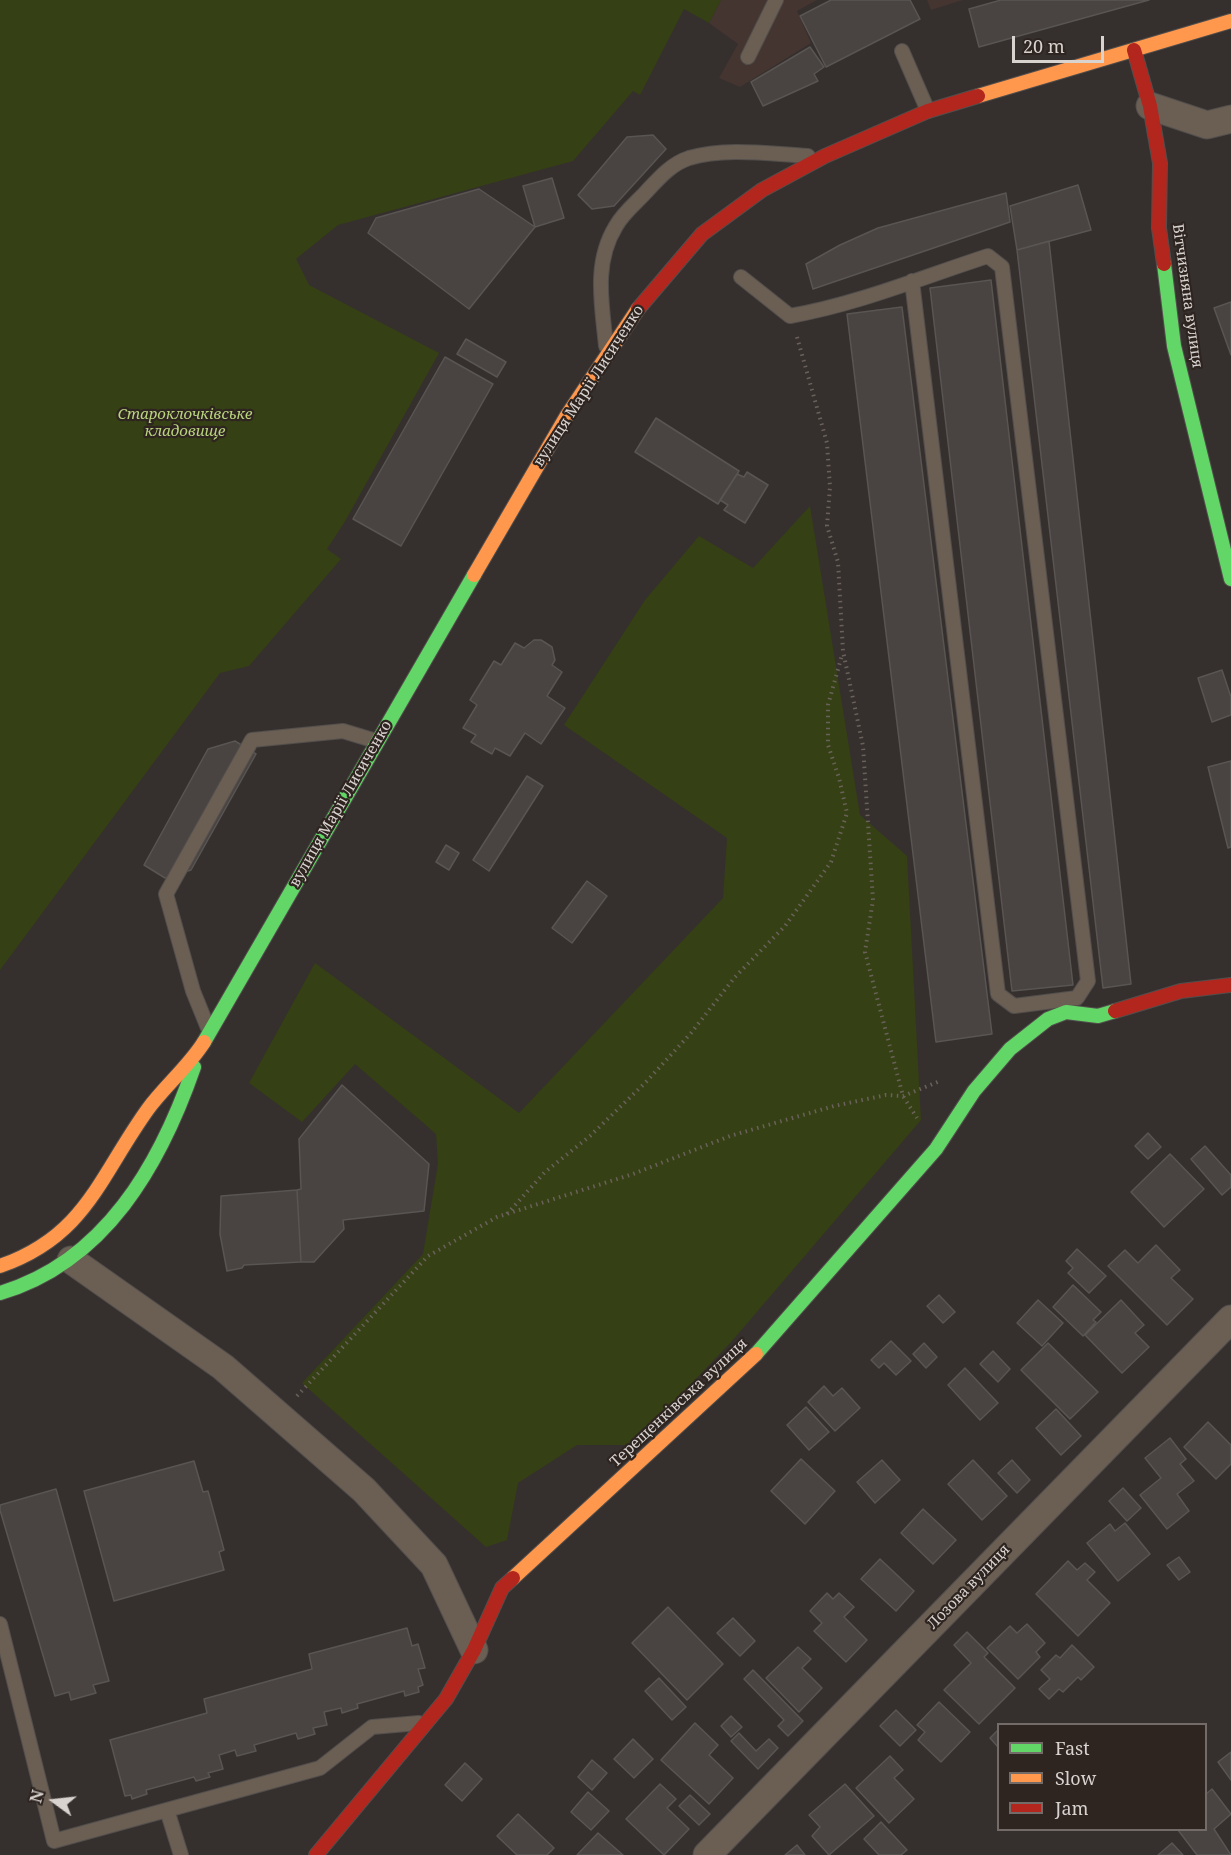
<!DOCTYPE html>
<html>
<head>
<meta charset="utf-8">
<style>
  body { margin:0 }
  #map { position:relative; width:1231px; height:1855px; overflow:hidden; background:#35302e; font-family:"Noto Serif",serif }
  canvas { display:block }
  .legend { position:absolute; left:997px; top:1723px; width:210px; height:108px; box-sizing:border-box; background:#2e2521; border:2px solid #726b67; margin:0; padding:8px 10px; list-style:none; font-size:18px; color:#d9d3d0 }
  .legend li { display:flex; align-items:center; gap:12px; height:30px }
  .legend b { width:30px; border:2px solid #726b67 }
  .north { position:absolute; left:24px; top:1771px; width:60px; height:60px; -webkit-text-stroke:4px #2e2521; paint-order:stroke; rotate:285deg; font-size:16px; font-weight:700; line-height:24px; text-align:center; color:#d9d3d0 }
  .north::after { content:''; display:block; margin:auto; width:21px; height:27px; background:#d9d3d0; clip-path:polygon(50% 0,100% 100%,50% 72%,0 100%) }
  .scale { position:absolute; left:1012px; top:36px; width:92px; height:27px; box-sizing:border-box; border:3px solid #d9d3d0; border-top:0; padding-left:8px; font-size:18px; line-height:21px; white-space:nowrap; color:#d9d3d0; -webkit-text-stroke:4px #2e2521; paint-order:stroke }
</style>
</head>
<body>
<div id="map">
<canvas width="1231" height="1855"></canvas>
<ul class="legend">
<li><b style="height:8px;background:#63d668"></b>Fast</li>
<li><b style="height:8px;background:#ff974d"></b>Slow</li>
<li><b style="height:8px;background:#b3261e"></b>Jam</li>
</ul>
<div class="north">N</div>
<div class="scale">20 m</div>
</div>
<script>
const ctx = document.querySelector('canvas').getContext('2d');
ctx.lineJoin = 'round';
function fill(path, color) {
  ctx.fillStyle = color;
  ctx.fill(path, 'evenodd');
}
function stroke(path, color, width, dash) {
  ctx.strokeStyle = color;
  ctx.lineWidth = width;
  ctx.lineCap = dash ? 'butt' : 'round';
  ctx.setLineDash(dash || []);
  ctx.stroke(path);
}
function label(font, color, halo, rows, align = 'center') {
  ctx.font = font + ' "Noto Serif",serif';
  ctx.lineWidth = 4.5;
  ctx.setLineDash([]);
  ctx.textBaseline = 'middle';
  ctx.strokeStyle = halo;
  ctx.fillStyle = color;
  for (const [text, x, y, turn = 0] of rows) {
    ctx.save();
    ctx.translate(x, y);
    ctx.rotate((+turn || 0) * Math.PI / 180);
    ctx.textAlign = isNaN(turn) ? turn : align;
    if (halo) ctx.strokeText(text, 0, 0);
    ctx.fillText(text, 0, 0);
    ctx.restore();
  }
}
fill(new Path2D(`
  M721,0H817L797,11L811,43L740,87L719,78L738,44L709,23Z
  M927,0H963L931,10Z`), '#443530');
fill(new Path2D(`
  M0,0H721L709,23L684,9L640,95L633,91L573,161L338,225L296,259L309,285L439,353L344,523L327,549L341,559L249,666L220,673L0,970Z
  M810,506L860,815L907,856L921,1120L732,1341L633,1445H577L518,1483L507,1540L486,1547L302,1383L423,1254L438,1164L436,1134L355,1064L302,1122L249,1083L315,963L519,1113L723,898L727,838L564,725L645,600L699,536L753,568Z`), '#354014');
const building = new Path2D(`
  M831,0H910L920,19L826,67L800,16Z
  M1001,0H1149L979,47L969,9Z
  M810,47L824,67L814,74L818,81L763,106L751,82Z
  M653,135L666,149L614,206L592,209L578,195L627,137Z
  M552,178L564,218L535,227L523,186Z
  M1078,185L1091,230L1017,250L1010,206Z
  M479,189L535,227L469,309L368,233L376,218Z
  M1006,193L1010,222L813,289L806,264L840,245L878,228Z
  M1049,241L1131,984L1103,988L1017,250Z
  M991,280L1073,985L1012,991L930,288Z
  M1231,302V355L1214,308Z
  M902,307L992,1034L936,1042L847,314Z
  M466,339L506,362L497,377L457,354Z
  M445,357L493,384L401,546L353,519Z
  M656,418L739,471L718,504L635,452Z
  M747,472L768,485L745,523L724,510L728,505L720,500L737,474L744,477Z
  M534,640H541L552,647L555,660L552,665L562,672L547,696L565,708L541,744L525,733L510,756L495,748L492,754L471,742L476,735L463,728L477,705L470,700L494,661L501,665L515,643L524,648Z
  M1222,670L1231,697V715L1212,722L1198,678Z
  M235,741L256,754L191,870L165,878L144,865L208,749Z
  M1231,761V847L1228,848L1208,767Z
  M527,776L543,786L489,871L473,860Z
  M446,845L459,853L449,870L436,862Z
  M587,881L607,896L572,943L552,928Z
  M342,1085L429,1164L424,1211L343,1220L344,1229L314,1262H301L297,1190L301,1189L299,1139Z
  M1148,1133L1161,1147L1148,1159L1135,1146Z
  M1205,1146L1231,1175V1187L1222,1195L1191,1159Z
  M1170,1154L1204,1189L1164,1227L1131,1192Z
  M297,1190L301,1262L244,1265L242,1268L227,1271L220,1234L221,1196Z
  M1156,1245L1180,1270L1171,1278L1193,1299L1167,1325L1108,1266L1125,1250L1138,1263Z
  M1077,1249L1106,1276L1089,1293L1068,1273L1073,1268L1066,1261Z
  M1073,1285L1101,1312L1093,1320L1096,1322L1083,1336L1053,1307Z
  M939,1295L955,1312L943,1323L927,1306Z
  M1038,1300L1063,1323L1042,1346L1017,1323Z
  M1121,1300L1144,1325L1135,1333L1149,1347L1122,1373L1085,1335Z
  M891,1341L911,1361L896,1375L884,1363L879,1368L871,1360Z
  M924,1343L937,1357L926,1368L913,1354Z
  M1048,1343L1098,1392L1070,1419L1021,1370Z
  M993,1351L1010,1369L998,1382L980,1364Z
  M965,1368L998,1403L980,1420L948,1385Z
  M824,1386L833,1396L842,1388L860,1408L835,1431L808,1402Z
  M806,1407L829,1432L809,1450L787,1425Z
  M1056,1409L1081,1436L1061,1455L1036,1428Z
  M1208,1422L1231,1445V1464L1216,1479L1184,1447Z
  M1170,1438L1186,1459L1180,1464L1194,1481L1177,1494L1189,1511L1167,1529L1140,1495L1161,1478L1145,1458Z
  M801,1459L835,1491L805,1524L771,1491Z
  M882,1460L900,1480L875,1503L857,1482Z
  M973,1460L1007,1496L982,1520L948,1484Z
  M1012,1460L1030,1480L1017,1493L998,1473Z
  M194,1461L203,1492L208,1491L224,1550L219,1552L224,1570L114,1601L84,1491Z
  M1123,1488L1141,1508L1127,1521L1109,1501Z
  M56,1489L109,1681L93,1685L96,1693L71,1700L69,1692L55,1696L0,1510V1505Z
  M923,1509L956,1540L933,1564L901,1533Z
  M1125,1523L1150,1554L1118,1581L1087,1543L1110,1524L1115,1531Z
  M1179,1557L1190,1572L1179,1580L1167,1565Z
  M880,1559L914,1591L896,1611L861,1579Z
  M1068,1561L1077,1570L1085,1563L1095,1572L1087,1580L1110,1603L1078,1636L1036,1594Z
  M827,1593L833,1599L839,1593L854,1607L844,1617L867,1640L846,1662L814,1631L822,1623L810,1611Z
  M668,1607L723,1664L687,1700L632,1643Z
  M733,1618L755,1641L740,1656L717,1633Z
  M1027,1624L1045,1643L1036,1652L1040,1657L1018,1679L987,1648L1010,1626L1017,1633Z
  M407,1628L412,1646L418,1644L425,1668L418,1669L423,1685L418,1687L419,1692L405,1696L404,1691L357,1704L358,1708L342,1713L341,1708L324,1712L327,1725L313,1728L315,1734L298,1739L296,1733L254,1745L256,1751L237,1756L235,1750L219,1755L223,1769L208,1773L210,1777L196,1781L194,1777L146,1790L147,1794L132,1799L131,1795L125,1796L110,1740L207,1713L204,1699L312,1669L309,1654Z
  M967,1632L988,1653L984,1657L1015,1688L979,1724L944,1690L971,1663L954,1645Z
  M1072,1645L1094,1667L1081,1680L1078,1677L1063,1692L1059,1689L1049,1699L1039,1689L1050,1679L1041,1670L1056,1655L1060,1658Z
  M798,1647L811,1659L802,1668L822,1688L799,1712L766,1678Z
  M753,1670L803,1721L788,1736L778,1726L784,1720L744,1679Z
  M659,1678L686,1707L672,1720L645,1691Z
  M939,1702L970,1732L941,1762L918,1740L925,1732L917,1725Z
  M896,1710L916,1730L900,1746L880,1726Z
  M731,1716L742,1727L731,1737L721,1726Z
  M695,1723L718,1745L709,1755L733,1778L709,1804L661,1760Z
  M998,1730V1747L990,1738Z
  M739,1733L756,1751L769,1739L778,1748L758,1769L731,1741Z
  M633,1739L653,1759L634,1778L614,1759Z
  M1231,1752V1780L1218,1762Z
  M890,1756L903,1770L894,1778L914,1799L889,1823L856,1788Z
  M592,1760L607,1773L592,1790L578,1777Z
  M465,1763L482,1779L462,1801L445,1785Z
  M660,1784L676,1799L667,1808L689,1829L664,1855L626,1819Z
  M845,1784L874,1816L829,1855L812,1836L820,1827L809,1815Z
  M1212,1789L1231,1814L1214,1829L1231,1855H1197L1178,1830H1206V1794Z
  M588,1792L609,1811L591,1830L571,1812Z
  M690,1795L710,1814L699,1825L679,1806Z
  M518,1814L554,1848L547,1855H517L497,1836Z
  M881,1822L907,1850L901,1855H879L864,1839Z
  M598,1833L623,1855H577Z
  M1172,1843L1183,1855H1158Z
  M797,1845L805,1855H785Z`);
fill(building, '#494442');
stroke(building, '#595553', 1.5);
const lane = new Path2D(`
  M902,51L928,111
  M748,57L776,0
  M741,277L790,316C858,304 923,277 988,256L1002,267L1088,981L1077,998L1014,1006L998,994L912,281
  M606,346C602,305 593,263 616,226C623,213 637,202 646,192C659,178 671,164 689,158C726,147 770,154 808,156
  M208,1028L193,991L166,894L252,740L343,731L376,741
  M0,1624L54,1841L320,1768L372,1727L419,1723
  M167,1810L181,1855`);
const street = new Path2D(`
  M1150,106L1207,125L1231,119
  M71,1260L223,1367L364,1490L434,1565L474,1650
  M707,1855L1231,1319`);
const fast = new Path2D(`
  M1164,264L1174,346L1231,579
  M204,1042L474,575
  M0,1293C105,1262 160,1165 194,1067
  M756,1354L936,1149L974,1091L1010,1049L1048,1019L1066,1012L1098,1016L1115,1011`);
const slow = new Path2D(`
  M978,96L1231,21
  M474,575L566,417L638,309
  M0,1266C86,1236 99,1177 148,1109C165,1086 189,1066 204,1042
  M513,1578L756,1354`);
const jam = new Path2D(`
  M1134,50L1150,106L1160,163L1159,228L1164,264
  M638,309L702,234L762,190L825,156L928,111L978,96
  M1115,1011L1181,991L1231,985
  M316,1855L446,1699L474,1650L502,1588L513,1578`);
stroke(lane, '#524e4c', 16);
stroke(street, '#524e4c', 29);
stroke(fast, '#524e4c', 16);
stroke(slow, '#524e4c', 16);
stroke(jam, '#524e4c', 16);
stroke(new Path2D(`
  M797,337L827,443L830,487L827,526L838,562L843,651L863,746L873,900L865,952L903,1096L917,1118
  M507,1214L545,1172L590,1136L646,1082L691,1033L735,977L785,926L831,862L847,813L839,778L828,745V705L842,655
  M297,1396L428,1256L497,1217L633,1174L730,1136L834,1106L886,1095L903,1096L940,1081`), '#6a615a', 4, [1.5, 4.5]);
stroke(lane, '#6b5f54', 14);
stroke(street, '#6b5f54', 27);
stroke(fast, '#63d668', 14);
stroke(slow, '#ff974d', 14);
stroke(jam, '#b3261e', 14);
label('15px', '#d9d3d0', '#2e2521', [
  ["Вітчизняна вулиця",1187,296,82],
  ["вулиця Марії Лисиченко",589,386,-57],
  ["вулиця Марії Лисиченко",341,804,-60],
  ["Терещенківська вулиця",679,1403,-43],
  ["Лозова вулиця",969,1587,-46]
]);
label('italic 15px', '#b9d47d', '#2e2521', [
  ["Староклочківське",185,415],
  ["кладовище",185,432]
]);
</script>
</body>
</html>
